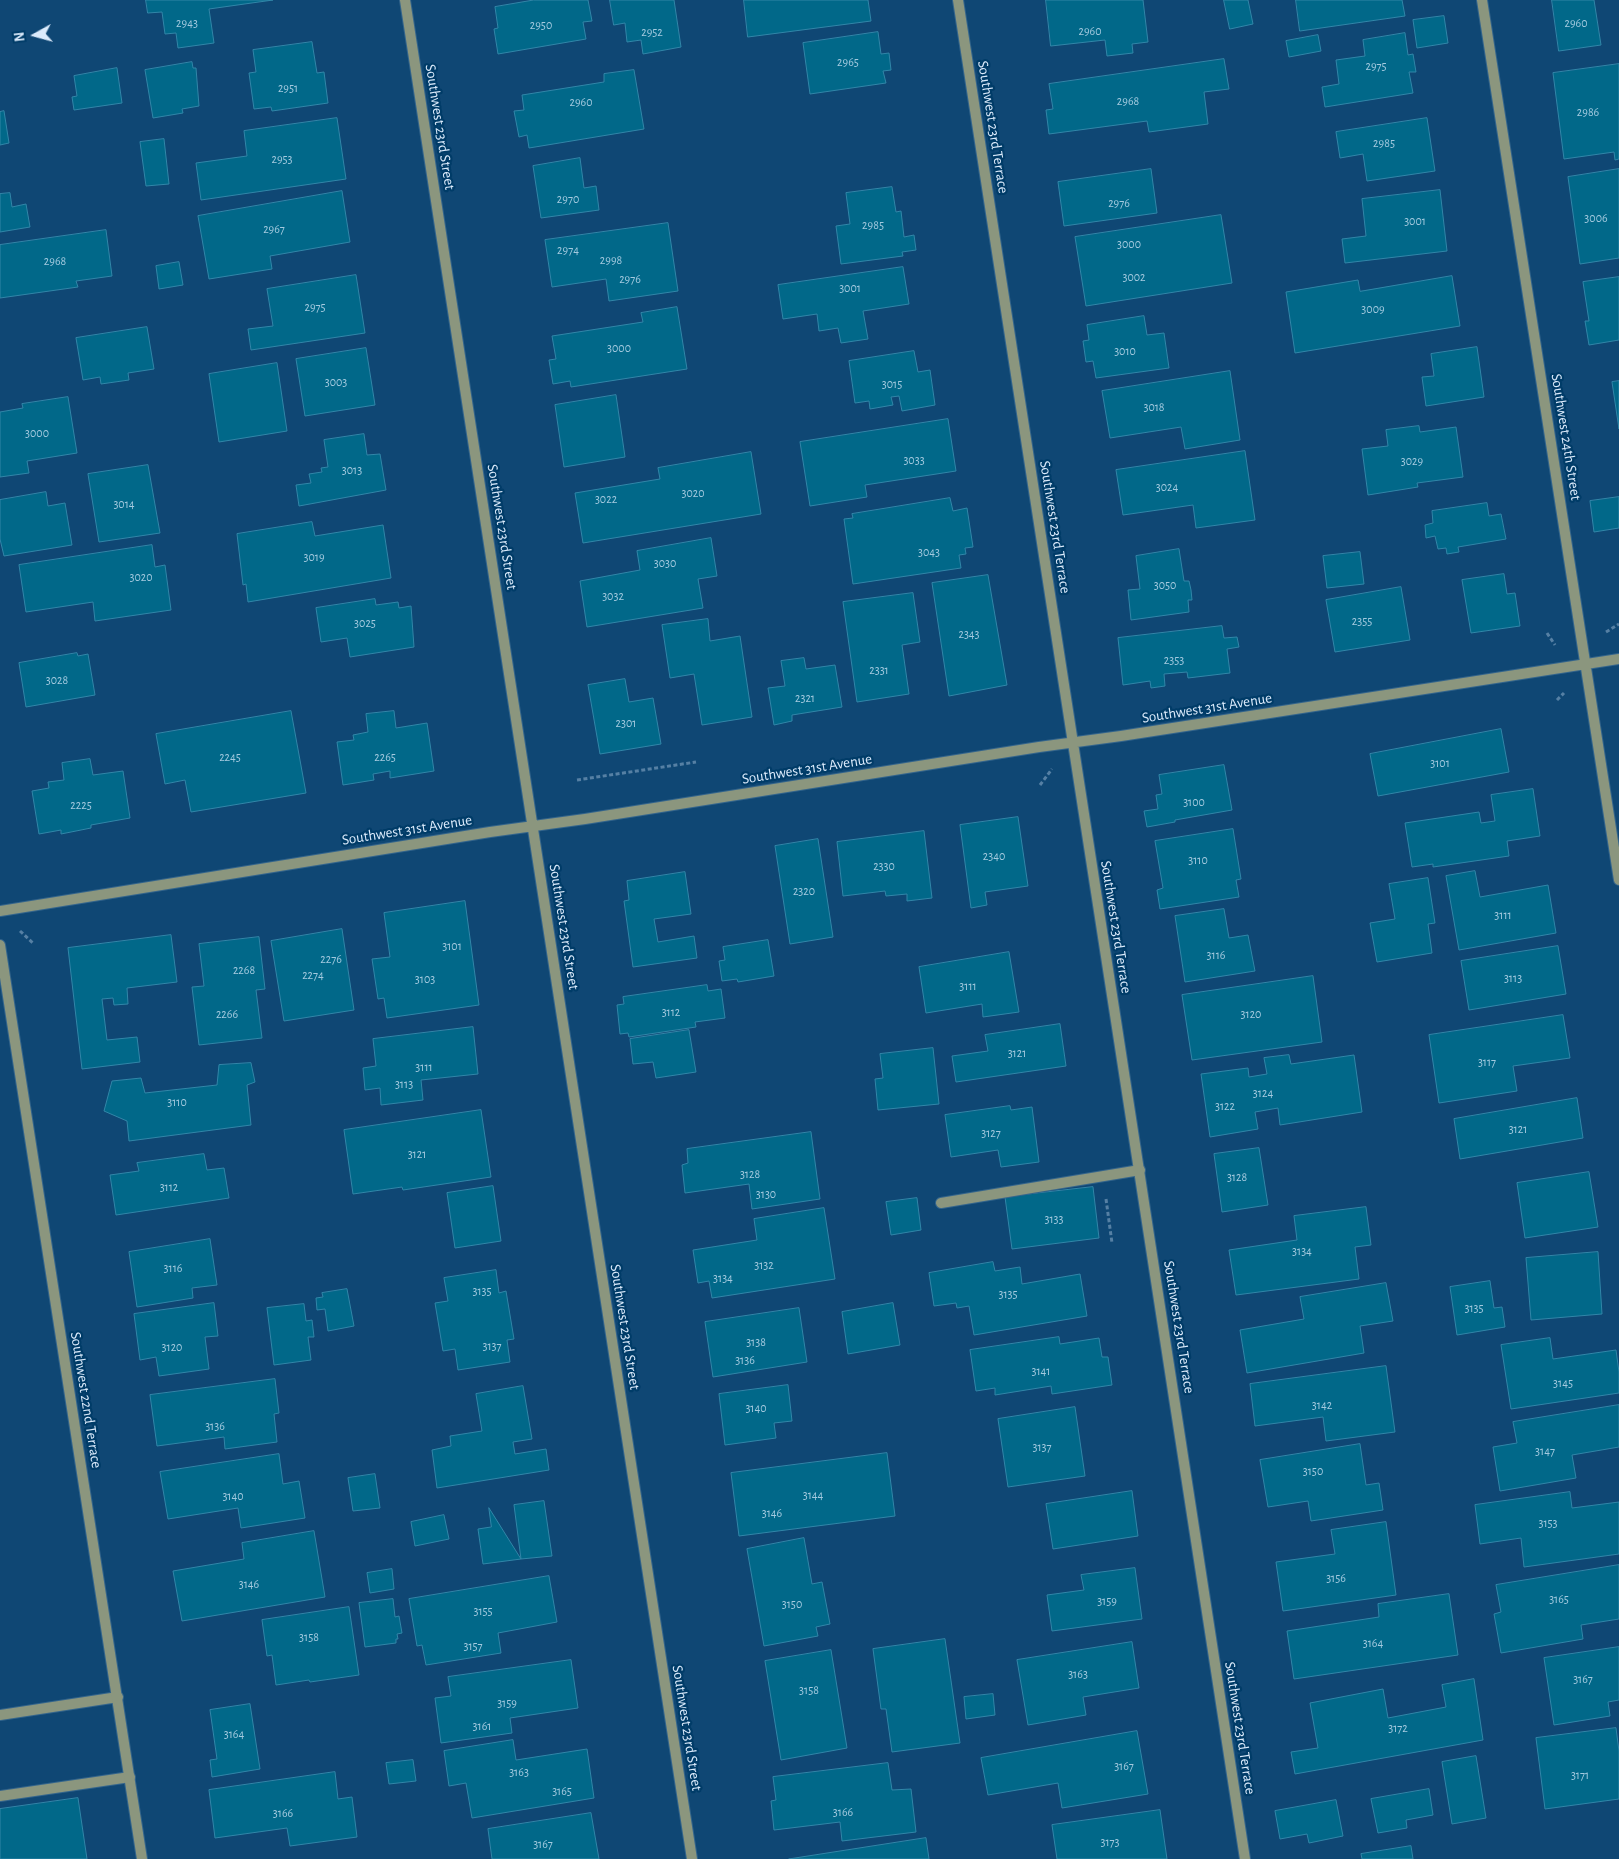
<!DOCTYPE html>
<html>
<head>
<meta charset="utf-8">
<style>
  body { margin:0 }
  #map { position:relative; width:1619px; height:1859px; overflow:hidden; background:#0f4774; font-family:"Alegreya Sans",sans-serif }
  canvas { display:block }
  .north { position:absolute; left:10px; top:10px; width:50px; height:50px; -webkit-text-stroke:4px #003c68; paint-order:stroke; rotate:263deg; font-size:14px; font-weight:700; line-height:20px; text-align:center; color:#dbebfc }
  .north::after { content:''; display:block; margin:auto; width:18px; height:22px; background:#dbebfc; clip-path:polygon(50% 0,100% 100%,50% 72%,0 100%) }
</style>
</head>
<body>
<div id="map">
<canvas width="1619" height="1859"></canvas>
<div class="north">N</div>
</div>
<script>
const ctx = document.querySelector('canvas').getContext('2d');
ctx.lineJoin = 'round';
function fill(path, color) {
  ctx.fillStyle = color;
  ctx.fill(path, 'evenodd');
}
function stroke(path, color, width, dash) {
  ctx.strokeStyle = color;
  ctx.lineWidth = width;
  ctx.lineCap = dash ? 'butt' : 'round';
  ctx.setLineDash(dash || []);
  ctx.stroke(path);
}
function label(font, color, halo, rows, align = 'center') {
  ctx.font = font + ' "Alegreya Sans",sans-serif';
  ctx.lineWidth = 4.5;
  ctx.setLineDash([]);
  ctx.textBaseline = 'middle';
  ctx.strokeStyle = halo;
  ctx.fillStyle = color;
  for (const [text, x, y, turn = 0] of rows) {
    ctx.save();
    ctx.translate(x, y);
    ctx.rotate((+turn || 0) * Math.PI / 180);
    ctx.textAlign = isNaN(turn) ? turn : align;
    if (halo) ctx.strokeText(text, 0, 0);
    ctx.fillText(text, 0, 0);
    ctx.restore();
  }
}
const building = new Path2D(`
  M146,0H273L209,9L214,43L178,48L176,33L165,34L162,12L148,13Z
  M534,0H588L592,21L583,22L586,39L498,54L494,29L498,28L495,7Z
  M610,0H674L681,47L643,54L641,40L627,42L625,23L614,25Z
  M744,0H868L871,21L748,37Z
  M1046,0H1143L1148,42L1132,44L1133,53L1107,56L1105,40L1051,46Z
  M1224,0H1248L1253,24L1230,29Z
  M1296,0H1402L1405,16L1300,31Z
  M1552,0H1594L1601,45L1559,51Z
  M1444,16L1448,43L1417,48L1413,20Z
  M878,32L881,54L889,53L891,70L883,71L886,83L810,94L803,43Z
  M1405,33L1408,55L1413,54L1416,72H1409L1413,93L1325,107L1322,87L1339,84L1336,60L1365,56L1363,40Z
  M1318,35L1321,51L1289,57L1286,41Z
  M312,42L317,73L324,72L328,103L272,111L271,107L254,109L249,73L256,72L253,50Z
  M1224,59L1229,89L1204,92L1208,124L1149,132L1147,121L1049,134L1046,110L1053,109L1049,84Z
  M192,62L193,68H196L199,106L182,109L183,113L153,118L145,70Z
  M1619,64V159L1615,160L1614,152L1564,159L1553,73Z
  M117,68L122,103L74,110L72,97L77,96L74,76Z
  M634,70L644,129L529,148L527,135L519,137L514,111L524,110L522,95L604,82V74Z
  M4,111L9,143L0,145V112Z
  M337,118L346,179L201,200L196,163L247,156L244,131Z
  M1427,118L1435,171L1367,181L1363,154L1340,158L1336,132Z
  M164,139L169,184L146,186L140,142Z
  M580,158L584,188L596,186L599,210L541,218L533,166Z
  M1151,169L1157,213L1064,226L1058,182Z
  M1619,169V258L1580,264L1568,177Z
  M892,187L896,212L901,211L904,237L914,235L916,250L902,252L903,256L841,264L836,226L850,224L846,193Z
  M1440,190L1447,251L1345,263L1342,239L1366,236L1362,199Z
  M342,191L350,242L270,256L272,269L209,279L198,216Z
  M10,193L12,207L26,204L30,227L0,232V194Z
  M1221,215L1232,283L1086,306L1075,237Z
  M668,223L678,291L609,301L606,279L552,287L545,240Z
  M106,230L112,276L76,281L78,287L0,298V245Z
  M179,262L183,285L159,289L156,266Z
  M903,267L909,304L863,311L868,339L841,343L838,328L819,331L817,314L783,319L778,285Z
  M356,275L365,333L251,350L248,329L273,326L267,289Z
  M1452,276L1460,326L1295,353L1286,292L1358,280L1360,291Z
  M1619,277V340L1589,345L1585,321H1589L1583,282Z
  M677,307L687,369L571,387L570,381L553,384L549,360L556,359L552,336L643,322L641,313Z
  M1144,316L1147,335L1164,333L1169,368L1096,378L1093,361L1086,362L1083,341L1089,340L1087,325Z
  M147,327L154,369L128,373L129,380L101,384L100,377L83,380L76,338Z
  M1477,347L1484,397L1426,406L1422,377L1434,376L1431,354Z
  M366,348L375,405L305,416L296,359Z
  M914,351L918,372L930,370L935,405L902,411L899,396L891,397L893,405L870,409L869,401L855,403L849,361Z
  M277,363L287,431L219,442L209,374Z
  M1230,371L1240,440L1185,449L1181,427L1110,438L1102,391Z
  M1619,381V429L1612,382Z
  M616,395L625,457L564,467L555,405Z
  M68,397L77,453L27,461L29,473L0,477V412L23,408L22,404Z
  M948,419L956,471L865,485L867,497L810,506L800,442Z
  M1419,426L1420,432L1456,427L1463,477L1417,483L1418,487L1368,495L1362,449L1388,446L1386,430Z
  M364,434L367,455L380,454L386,490L299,506L296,485L311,483L309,474L322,472L321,468L328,467L324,440Z
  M1245,451L1255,520L1196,528L1193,505L1123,515L1116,470Z
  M751,452L761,514L583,543L575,493L660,479L658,468Z
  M148,465L160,533L99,542L88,474Z
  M46,492L48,506L65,503L72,545L4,556L0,539V500Z
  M1619,497V528L1594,532L1590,501Z
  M950,498L953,511L967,508L973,547L965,548L966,554L959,555L961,568L853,584L844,519L853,518L852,514Z
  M1487,503L1489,516L1501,514L1506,539L1458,547L1459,552L1447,554L1446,548L1438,549L1435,536L1426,538L1425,525L1433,523L1432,511Z
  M312,522L315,536L383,525L391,578L248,602L246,584L243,585L237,534Z
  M711,538L717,576L698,579L703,608L587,627L580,581L640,570L637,551Z
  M152,545L155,567L165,565L171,610L95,621L93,602L26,612L19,565Z
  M1179,549L1184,581H1189L1191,590L1192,600H1188L1189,612L1131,620L1128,590L1140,589L1136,556Z
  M1360,552L1364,584L1327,588L1323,556Z
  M1504,574L1507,594L1515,593L1520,626L1471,633L1462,580Z
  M988,575L1007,685L949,696L932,583Z
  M1401,587L1410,640L1335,652L1326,600Z
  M913,593L920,642L902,645L909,694L857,702L843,602Z
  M375,599L376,605L398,602L399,608L411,606L414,647L350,657L347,638L321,642L316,608Z
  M708,619L710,641L740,636L752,717L702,725L694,674L670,678L662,625Z
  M1222,626L1224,638L1237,637L1239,647L1227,649L1230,673L1188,678L1187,672L1164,674L1165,686L1151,688L1150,681L1123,685L1118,638Z
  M77,653L78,656L88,654L95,695L26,707L19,663Z
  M804,658L806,669L835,665L842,707L792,715V721L774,725L768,688L785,686L781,661Z
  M625,679L629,702L653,698L661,744L600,754L588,685Z
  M291,711L306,793L191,812L185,780L165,784L156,734Z
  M394,711L396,728L427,723L434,771L390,778V771L373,774L374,780L343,785L337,742L354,740L353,735L368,732L366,714Z
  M1501,729L1509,772L1378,796L1370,754Z
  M90,759L93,775L123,771L130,818L91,825V828L61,834V830L39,834L32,791L49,788L48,782L64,780L62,763Z
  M1224,765L1232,810L1175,820V822L1147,827L1144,811L1158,809L1156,795L1162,794L1159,775Z
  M1533,789L1540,836L1507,841L1509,856L1433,867V864L1412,867L1405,823L1479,812L1481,823L1495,821L1491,795Z
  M1018,817L1028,886L985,892L987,905L971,908L960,825Z
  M1233,829L1241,879L1236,880L1239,897L1160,909L1157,890L1163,888L1155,841Z
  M924,831L932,898L907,901V894L886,896L885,891L843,896L837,842Z
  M818,839L833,937L790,944L775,846Z
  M1475,871L1480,897L1548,885L1556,933L1459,950L1446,876Z
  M685,872L691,914L654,919L658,942L694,936L697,958L633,967L624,901L629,900L627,881Z
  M1428,878L1435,923L1428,924L1432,953L1377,962L1370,923L1395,919L1389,884Z
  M465,901L479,1005L387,1018L384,998L378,999L372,959L390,957L384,913Z
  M1224,909L1229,938L1248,935L1255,971L1185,982L1175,916Z
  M342,929L354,1010L284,1021L271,941Z
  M171,935L177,982L127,988L128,1004L114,1005L113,998L102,999L107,1040L137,1037L140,1062L82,1069L68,948Z
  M259,937L265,989L256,990L262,1038L199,1045L192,987L204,986L199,944Z
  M768,940L774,976L738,982L737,979L722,981L719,961L725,960L723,947Z
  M1558,946L1566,994L1469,1010L1461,961Z
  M1009,952L1019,1012L983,1017L982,1004L926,1013L919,967Z
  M1313,976L1322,1042L1192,1060L1182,995Z
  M707,985L708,991L721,989L725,1018L695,1022L696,1027L629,1037L628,1033L620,1034L617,1005L624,1004L623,997Z
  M1563,1015L1570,1058L1513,1066L1517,1091L1439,1103L1429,1035Z
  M1060,1024L1066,1066L956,1082L952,1056L988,1051L985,1035Z
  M473,1027L478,1074L421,1080L423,1100L381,1105L380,1088L365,1090L363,1068L376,1066L373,1039Z
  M689,1030L696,1072L656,1078L653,1062L633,1064L630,1039Z
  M933,1048L939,1104L878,1110L875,1079L883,1078L880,1054Z
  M1289,1055L1291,1064L1354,1055L1362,1112L1280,1125L1278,1108L1255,1112L1258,1129L1210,1137L1201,1074L1248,1068L1249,1077L1267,1074L1264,1058Z
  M251,1063L255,1082L247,1085L251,1125L129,1141L127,1121L104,1111L112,1081L141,1078L145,1093L217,1085L219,1065Z
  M1577,1098L1583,1138L1460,1159L1454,1119Z
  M1010,1106L1011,1110L1032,1107L1039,1162L1001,1167L998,1150L951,1157L945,1115Z
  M481,1110L491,1177L403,1190L402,1187L353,1194L344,1130Z
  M811,1132L820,1199L752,1209L749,1184L685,1193L682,1165L688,1163L687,1149Z
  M1259,1148L1268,1205L1222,1212L1214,1154Z
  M204,1154L207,1170L224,1168L229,1198L116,1215L110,1175L139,1171L137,1163Z
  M1589,1172L1598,1227L1525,1238L1517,1183Z
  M493,1186L501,1241L455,1248L447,1193Z
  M1093,1187L1099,1238L1012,1249L1005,1197Z
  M917,1198L921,1230L891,1235L886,1202Z
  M1366,1207L1371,1245L1355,1247L1359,1279L1236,1295L1229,1250L1297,1240L1294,1216Z
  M824,1208L835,1279L712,1298L709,1281L698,1283L693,1250L757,1240L754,1219Z
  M210,1239L217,1285L192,1288L193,1298L137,1307L129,1252Z
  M1598,1252L1602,1314L1531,1320L1526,1258Z
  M993,1262L995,1271L1020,1267L1022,1284L1080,1274L1087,1316L974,1335L969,1306L957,1308L956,1303L934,1306L929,1273Z
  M496,1270L499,1293L506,1291L514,1339L507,1340L510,1362L458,1370L455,1349L443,1351L435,1303L448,1301L444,1278Z
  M1490,1281L1494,1308L1502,1307L1505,1327L1457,1335L1450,1287Z
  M1386,1283L1393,1321L1360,1326L1364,1353L1247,1373L1240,1330L1304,1319L1300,1297Z
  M347,1289L354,1326L328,1331L325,1309L317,1310L316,1298L323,1297L322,1293Z
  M214,1303L218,1336L205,1337L209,1369L159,1376L156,1357L140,1360L134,1314Z
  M893,1303L900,1345L848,1354L842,1312Z
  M304,1304L306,1321L312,1320L314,1337H308L311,1360L274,1365L267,1308Z
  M799,1308L807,1362L713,1377L705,1322Z
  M1059,1337L1060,1344L1099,1338L1102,1357H1108L1112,1385L1052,1394L1051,1386L995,1395V1388L976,1391L970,1350Z
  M1550,1338L1553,1359L1616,1350L1619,1372V1393L1511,1409L1501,1345Z
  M1386,1366L1395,1432L1326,1441L1323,1417L1255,1426L1250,1384Z
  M275,1379L279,1413L274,1414L277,1442L225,1449L224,1437L157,1446L150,1395Z
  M788,1385L792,1421L774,1423L776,1438L725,1445L719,1394Z
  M523,1386L532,1439L513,1442L515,1454L546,1449L549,1470L437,1488L432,1450L451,1446L450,1436L482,1431L476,1394Z
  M1619,1405V1447L1572,1455L1576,1478L1500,1491L1493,1447L1517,1443L1513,1422Z
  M1075,1407L1085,1476L1008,1487L998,1419Z
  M1360,1444L1366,1485L1379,1483L1383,1510L1311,1521L1308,1501L1268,1507L1260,1460Z
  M887,1453L895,1516L739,1536L731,1473Z
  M279,1454L283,1484L299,1481L305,1518L241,1528L238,1508L168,1519L160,1472Z
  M375,1474L380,1508L353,1511L348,1478Z
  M1132,1491L1138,1536L1053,1549L1046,1504Z
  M1570,1492L1572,1508L1619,1502V1554L1524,1567L1521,1538L1480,1544L1475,1505Z
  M544,1501L552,1556L521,1559L514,1505Z
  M489,1508L521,1559L483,1564L478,1529L491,1527Z
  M444,1515L449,1539L415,1546L411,1522Z
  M1386,1522L1396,1595L1283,1611L1276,1562L1335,1554L1331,1530Z
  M314,1531L325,1597L182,1621L173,1571L244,1559L242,1543Z
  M804,1538L812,1584L822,1582L830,1624L816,1627L818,1636L764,1646L747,1549Z
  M1619,1565V1619L1581,1625L1583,1639L1501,1653L1494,1614L1501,1612L1496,1585Z
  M1135,1568L1142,1619L1052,1631L1047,1595L1084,1590L1081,1575Z
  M392,1569L394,1589L370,1593L367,1573Z
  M549,1576L557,1622L498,1633L501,1653L426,1665L422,1645L417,1646L409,1599Z
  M1449,1594L1458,1655L1294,1679L1287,1631L1379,1617L1378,1604Z
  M393,1599L395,1617L399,1616L402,1633L397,1634L398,1639H396V1643L365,1647L359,1603Z
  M349,1607L359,1675L310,1682L309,1680L276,1685L272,1655L267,1656L262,1620Z
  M945,1639L960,1743L892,1752L886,1709H881L873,1649Z
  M1132,1642L1139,1688L1083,1697L1086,1715L1028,1725L1017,1660Z
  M1619,1647V1700L1608,1702L1610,1716L1554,1725L1544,1658Z
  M831,1650L847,1748L781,1760L765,1661Z
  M571,1660L578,1708L510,1718L512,1733L441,1743L435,1698L451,1696L448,1677Z
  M1474,1679L1483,1740L1295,1774L1291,1752L1318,1748L1310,1703L1383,1689L1388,1718L1446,1707L1442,1685Z
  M993,1694L995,1715L966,1719L964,1697Z
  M250,1704L260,1769L212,1777L210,1760L217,1759L210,1710Z
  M1616,1728L1619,1751V1799L1545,1809L1536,1738Z
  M1137,1731L1148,1794L1062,1808L1058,1783L988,1795L981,1758Z
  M513,1740L516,1760L587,1749L594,1798L472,1818L466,1783L449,1786L444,1751Z
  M1476,1756L1486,1818L1452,1824L1442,1762Z
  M413,1760L416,1781L389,1784L386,1763Z
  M888,1763L892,1790L911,1789L916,1832L842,1841L840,1822L774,1830L771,1801L776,1800L773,1777Z
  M335,1772L338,1799L352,1797L357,1837L290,1846L287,1828L215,1838L209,1790Z
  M1429,1789L1433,1815L1406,1820L1407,1828L1378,1833L1371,1799Z
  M78,1798L87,1859H0V1809Z
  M1336,1800L1343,1836L1309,1843L1307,1834L1280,1839L1275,1811Z
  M1160,1810L1167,1859H1057L1052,1825Z
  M591,1813L599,1859H492L488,1829Z
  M926,1838L929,1859H789Z
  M1411,1846L1413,1859H1362L1361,1854Z`);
fill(building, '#016889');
stroke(building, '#3286a8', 1);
const service = new Path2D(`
  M941,1203L1140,1170
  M0,1715L118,1697
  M0,1796L130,1777`);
const minor = new Path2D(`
  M405,0L692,1859
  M958,0C1054,620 1150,1239 1245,1859
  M1482,0L1619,880
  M0,911L490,832L585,819L1039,747L1121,736L1619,659
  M0,945L142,1859`);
stroke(service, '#34658c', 12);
stroke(minor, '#34658c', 12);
stroke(new Path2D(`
  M1606,632L1619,624
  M1547,633L1555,645
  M1557,700L1564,693
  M577,780L696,762
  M1040,785L1052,769
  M20,931L34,944
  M1106,1199L1112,1243`), '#5680a4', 3, [4, 2.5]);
stroke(service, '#8b967e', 10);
stroke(minor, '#8b967e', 10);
label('12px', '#a4cadf', null, [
  ["2943",187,23],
  ["2960",1576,23],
  ["2950",541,25],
  ["2960",1090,31],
  ["2952",652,32],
  ["2965",848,62],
  ["2975",1376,66],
  ["2951",288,88],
  ["2968",1128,101],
  ["2960",581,102],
  ["2986",1588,112],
  ["2985",1384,143],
  ["2953",282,159],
  ["2970",568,199],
  ["2976",1119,203],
  ["3006",1596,218],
  ["3001",1415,221],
  ["2985",873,225],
  ["2967",274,229],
  ["3000",1129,244],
  ["2974",568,250],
  ["2998",611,260],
  ["2968",55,261],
  ["3002",1134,277],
  ["2976",630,279],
  ["3001",850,288],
  ["2975",315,307],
  ["3009",1373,309],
  ["3000",619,348],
  ["3010",1125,351],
  ["3003",336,382],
  ["3015",892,384],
  ["3018",1154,407],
  ["3000",37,433],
  ["3033",914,460],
  ["3029",1412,461],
  ["3013",352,470],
  ["3024",1167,487],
  ["3020",693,493],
  ["3022",606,499],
  ["3014",124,504],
  ["3043",929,552],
  ["3019",314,557],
  ["3030",665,563],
  ["3020",141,577],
  ["3050",1165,585],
  ["3032",613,596],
  ["2355",1362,621],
  ["3025",365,623],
  ["2343",969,634],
  ["2353",1174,660],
  ["2331",879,670],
  ["3028",57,680],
  ["2321",805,698],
  ["2301",626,723],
  ["2245",230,757],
  ["2265",385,757],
  ["3101",1440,763],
  ["3100",1194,802],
  ["2225",81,805],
  ["2340",994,856],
  ["3110",1198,860],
  ["2330",884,866],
  ["2320",804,891],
  ["3111",1503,915],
  ["3101",452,946],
  ["3116",1216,955],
  ["2276",331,959],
  ["2268",244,970],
  ["2274",313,975],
  ["3113",1513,978],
  ["3103",425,979],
  ["3111",968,986],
  ["3112",671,1012],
  ["2266",227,1014],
  ["3120",1251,1014],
  ["3121",1017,1053],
  ["3117",1487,1062],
  ["3111",424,1067],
  ["3113",404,1084],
  ["3124",1263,1093],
  ["3110",177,1102],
  ["3122",1225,1106],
  ["3121",1518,1129],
  ["3127",991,1133],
  ["3121",417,1154],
  ["3128",750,1174],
  ["3128",1237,1177],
  ["3112",169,1187],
  ["3130",766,1194],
  ["3133",1054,1219],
  ["3134",1302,1251],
  ["3132",764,1265],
  ["3116",173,1268],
  ["3134",723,1278],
  ["3135",482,1291],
  ["3135",1008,1294],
  ["3135",1474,1308],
  ["3138",756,1342],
  ["3137",492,1346],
  ["3120",172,1347],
  ["3136",745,1360],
  ["3141",1041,1371],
  ["3145",1563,1383],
  ["3142",1322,1405],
  ["3140",756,1408],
  ["3136",215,1426],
  ["3137",1042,1447],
  ["3147",1545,1451],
  ["3150",1313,1471],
  ["3144",813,1495],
  ["3140",233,1496],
  ["3146",772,1513],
  ["3153",1548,1523],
  ["3156",1336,1578],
  ["3146",249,1584],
  ["3165",1559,1599],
  ["3159",1107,1601],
  ["3150",792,1604],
  ["3155",483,1611],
  ["3158",309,1637],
  ["3164",1373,1643],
  ["3157",473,1646],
  ["3163",1078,1674],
  ["3167",1583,1679],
  ["3158",809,1690],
  ["3159",507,1703],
  ["3161",482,1726],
  ["3172",1398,1728],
  ["3164",234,1734],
  ["3167",1124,1766],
  ["3163",519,1772],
  ["3171",1580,1775],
  ["3165",562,1791],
  ["3166",843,1812],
  ["3166",283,1813],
  ["3173",1110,1842],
  ["3167",543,1844]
]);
label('15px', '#dbebfc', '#003c68', [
  ["Southwest 23rd Street",440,127,81],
  ["Southwest 23rd Terrace",993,127,81],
  ["Southwest 24th Street",1566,437,81],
  ["Southwest 23rd Street",502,527,81],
  ["Southwest 23rd Terrace",1055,527,81],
  ["Southwest 31st Avenue",1207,708,-9],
  ["Southwest 31st Avenue",807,769,-9],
  ["Southwest 31st Avenue",407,830,-9],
  ["Southwest 23rd Street",564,927,81],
  ["Southwest 23rd Terrace",1116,927,81],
  ["Southwest 23rd Street",625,1327,81],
  ["Southwest 23rd Terrace",1179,1327,81],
  ["Southwest 22nd Terrace",86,1400,81],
  ["Southwest 23rd Street",687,1728,81],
  ["Southwest 23rd Terrace",1240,1728,81]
]);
</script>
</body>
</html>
